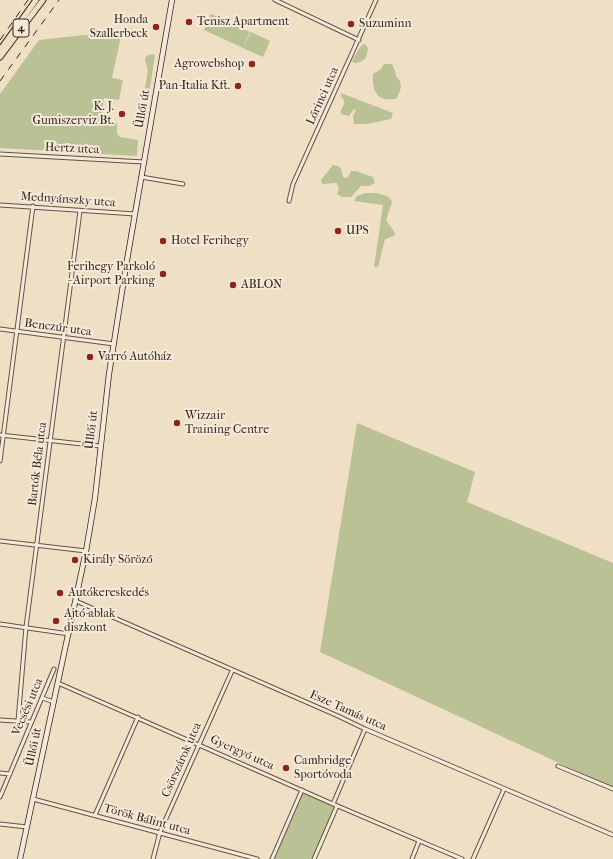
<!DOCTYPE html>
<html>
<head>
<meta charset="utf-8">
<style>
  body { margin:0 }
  canvas { display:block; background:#efdfc5 }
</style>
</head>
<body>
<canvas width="613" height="859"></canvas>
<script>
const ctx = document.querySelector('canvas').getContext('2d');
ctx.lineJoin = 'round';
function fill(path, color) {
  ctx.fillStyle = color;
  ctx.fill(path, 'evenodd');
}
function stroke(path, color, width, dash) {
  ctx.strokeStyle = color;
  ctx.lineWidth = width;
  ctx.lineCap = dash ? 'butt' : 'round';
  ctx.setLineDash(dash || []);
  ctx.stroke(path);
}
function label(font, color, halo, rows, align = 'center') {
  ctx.font = font + ' "IM FELL French Canon",serif';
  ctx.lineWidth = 4;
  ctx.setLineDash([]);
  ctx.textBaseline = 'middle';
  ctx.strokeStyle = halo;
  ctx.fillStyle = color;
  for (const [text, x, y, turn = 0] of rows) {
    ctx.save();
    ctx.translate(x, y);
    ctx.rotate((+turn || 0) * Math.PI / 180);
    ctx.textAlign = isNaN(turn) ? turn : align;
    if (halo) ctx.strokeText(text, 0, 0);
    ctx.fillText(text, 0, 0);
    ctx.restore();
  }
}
fill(new Path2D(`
  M211,14L250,32L243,48L204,30Z
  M251,32L270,41L263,57L243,48Z
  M84,35L121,36L112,78L123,80L119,100L104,98L101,118L117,123V134L120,137L138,140L137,156L0,148V94L39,40Z
  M364,44L366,45L368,48L366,58L360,62L354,63L352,61L360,47Z
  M152,54L155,55L148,101L143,99L141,93L142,88H145L148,71L145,59L146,56Z
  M384,64H392L395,71L396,76C404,84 401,90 396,99C393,99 388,100 385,99C374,97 372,84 373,74L381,69Z
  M341,93L393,113L391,119L367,124H354L353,116L356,110L354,109L349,116L341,114C340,105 349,106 341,96Z
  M333,165C342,166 341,169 343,177L346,178L349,176L351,171H356L373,177L375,183L369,186H361L351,197H342L337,194L339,189L337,183L322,184L321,180Z
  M365,193H377L389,197L392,202L386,220L395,233L394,236L385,239L378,267H374L383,205L354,201L357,196Z
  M357,423L475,472L467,502L613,563V788L320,652Z
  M302,790L337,806L314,859H272Z`), '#bac194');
const minor = new Path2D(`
  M275,0L359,40
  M0,154L144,162
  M141,177L183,184
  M289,201L293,184L376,0
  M0,205L135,214
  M0,329L114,344
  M0,435L100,446
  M0,461L33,206
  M0,541L86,551
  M76,601L338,716L365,729L613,835
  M0,624L69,634
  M58,683L333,804L462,859
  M42,698L54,702
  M0,720L31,722
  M18,721L26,627L80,211
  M558,766L613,789
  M0,773L10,774
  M0,797L54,669
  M33,799L257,859
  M333,804L365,729
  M95,815L138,717
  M0,824L27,827
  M153,859L160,832L232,671
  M272,859L302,790
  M314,859L337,806
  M412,859L419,841
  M473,859L504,789`);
const secondary = new Path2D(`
  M20,859L86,551L95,498L109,374L126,266L172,0`);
const primary = new Path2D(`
  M0,50L36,0
  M0,57L43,0`);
stroke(minor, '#625246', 5);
stroke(secondary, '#33231b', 6);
stroke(primary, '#33231b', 7);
stroke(minor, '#f5ead9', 3);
stroke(secondary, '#f5ead9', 4.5);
stroke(primary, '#efdfc5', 5);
stroke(new Path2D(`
  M0,40L28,0
  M0,81L59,0`), '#33231b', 1, [7, 7]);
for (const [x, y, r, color] of [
  [189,22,4,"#8f2418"],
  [351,24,4,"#8f2418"],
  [156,27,4,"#8f2418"],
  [252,64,4,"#8f2418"],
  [238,86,4,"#8f2418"],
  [122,114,4,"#8f2418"],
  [338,231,4,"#8f2418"],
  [163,241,4,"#8f2418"],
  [163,274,4,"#8f2418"],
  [233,285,4,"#8f2418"],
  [90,357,4,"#8f2418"],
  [177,423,4,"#8f2418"],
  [75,560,4,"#8f2418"],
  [60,593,4,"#8f2418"],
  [56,621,4,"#8f2418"],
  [286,768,4,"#8f2418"]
]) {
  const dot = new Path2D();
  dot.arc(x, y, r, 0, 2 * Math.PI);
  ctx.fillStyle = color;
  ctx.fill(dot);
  stroke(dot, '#f5ead9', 1.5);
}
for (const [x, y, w] of [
  [21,28,16]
]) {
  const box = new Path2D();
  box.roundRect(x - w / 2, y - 9, w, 18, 3);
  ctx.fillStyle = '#f5ead9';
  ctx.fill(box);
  stroke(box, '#33231b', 1);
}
label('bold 11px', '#33231b', null, [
  ["4",21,28]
]);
label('12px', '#33231b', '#f5ead9', [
  ["Honda",148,20,"right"],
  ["Szallerbeck",148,34,"right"],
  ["Tenisz Apartment",197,22],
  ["Suzuminn",359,24],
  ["Agrowebshop",244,64,"right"],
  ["Pan-Italia Kft.",230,86,"right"],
  ["K. J.",114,107,"right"],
  ["Gumiszerviz Bt.",114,121,"right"],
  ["UPS",346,231],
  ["Hotel Ferihegy",171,241],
  ["Ferihegy Parkoló",155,267,"right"],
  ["- Airport Parking",155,281,"right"],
  ["ABLON",241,285],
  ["Varró Autóház",98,357],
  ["Wizzair",185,416],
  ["Training Centre",185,430],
  ["Király Söröző",83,560],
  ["Autókereskedés",68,593],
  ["Ajtó-ablak",64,614],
  ["diszkont",64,628],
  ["Cambridge",294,761],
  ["Sportóvoda",294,775]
], 'left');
label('12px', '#33231b', '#f5ead9', [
  ["Lőrinci utca",323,96,-66],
  ["Üllői út",143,109,-80],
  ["Hertz utca",72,149,3],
  ["Mednyánszky utca",68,200,4],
  ["Benczúr utca",58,328,8],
  ["Üllői út",92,430,-83],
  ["Bartók Béla utca",38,464,-83],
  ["Vecsési utca",28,707,-67],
  ["Esze Tamás utca",348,711,24],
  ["Üllői út",34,747,-78],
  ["Gyergyó utca",242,753,24],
  ["Csörszárok utca",182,760,-66],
  ["Török Bálint utca",147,820,15]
]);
</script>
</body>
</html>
